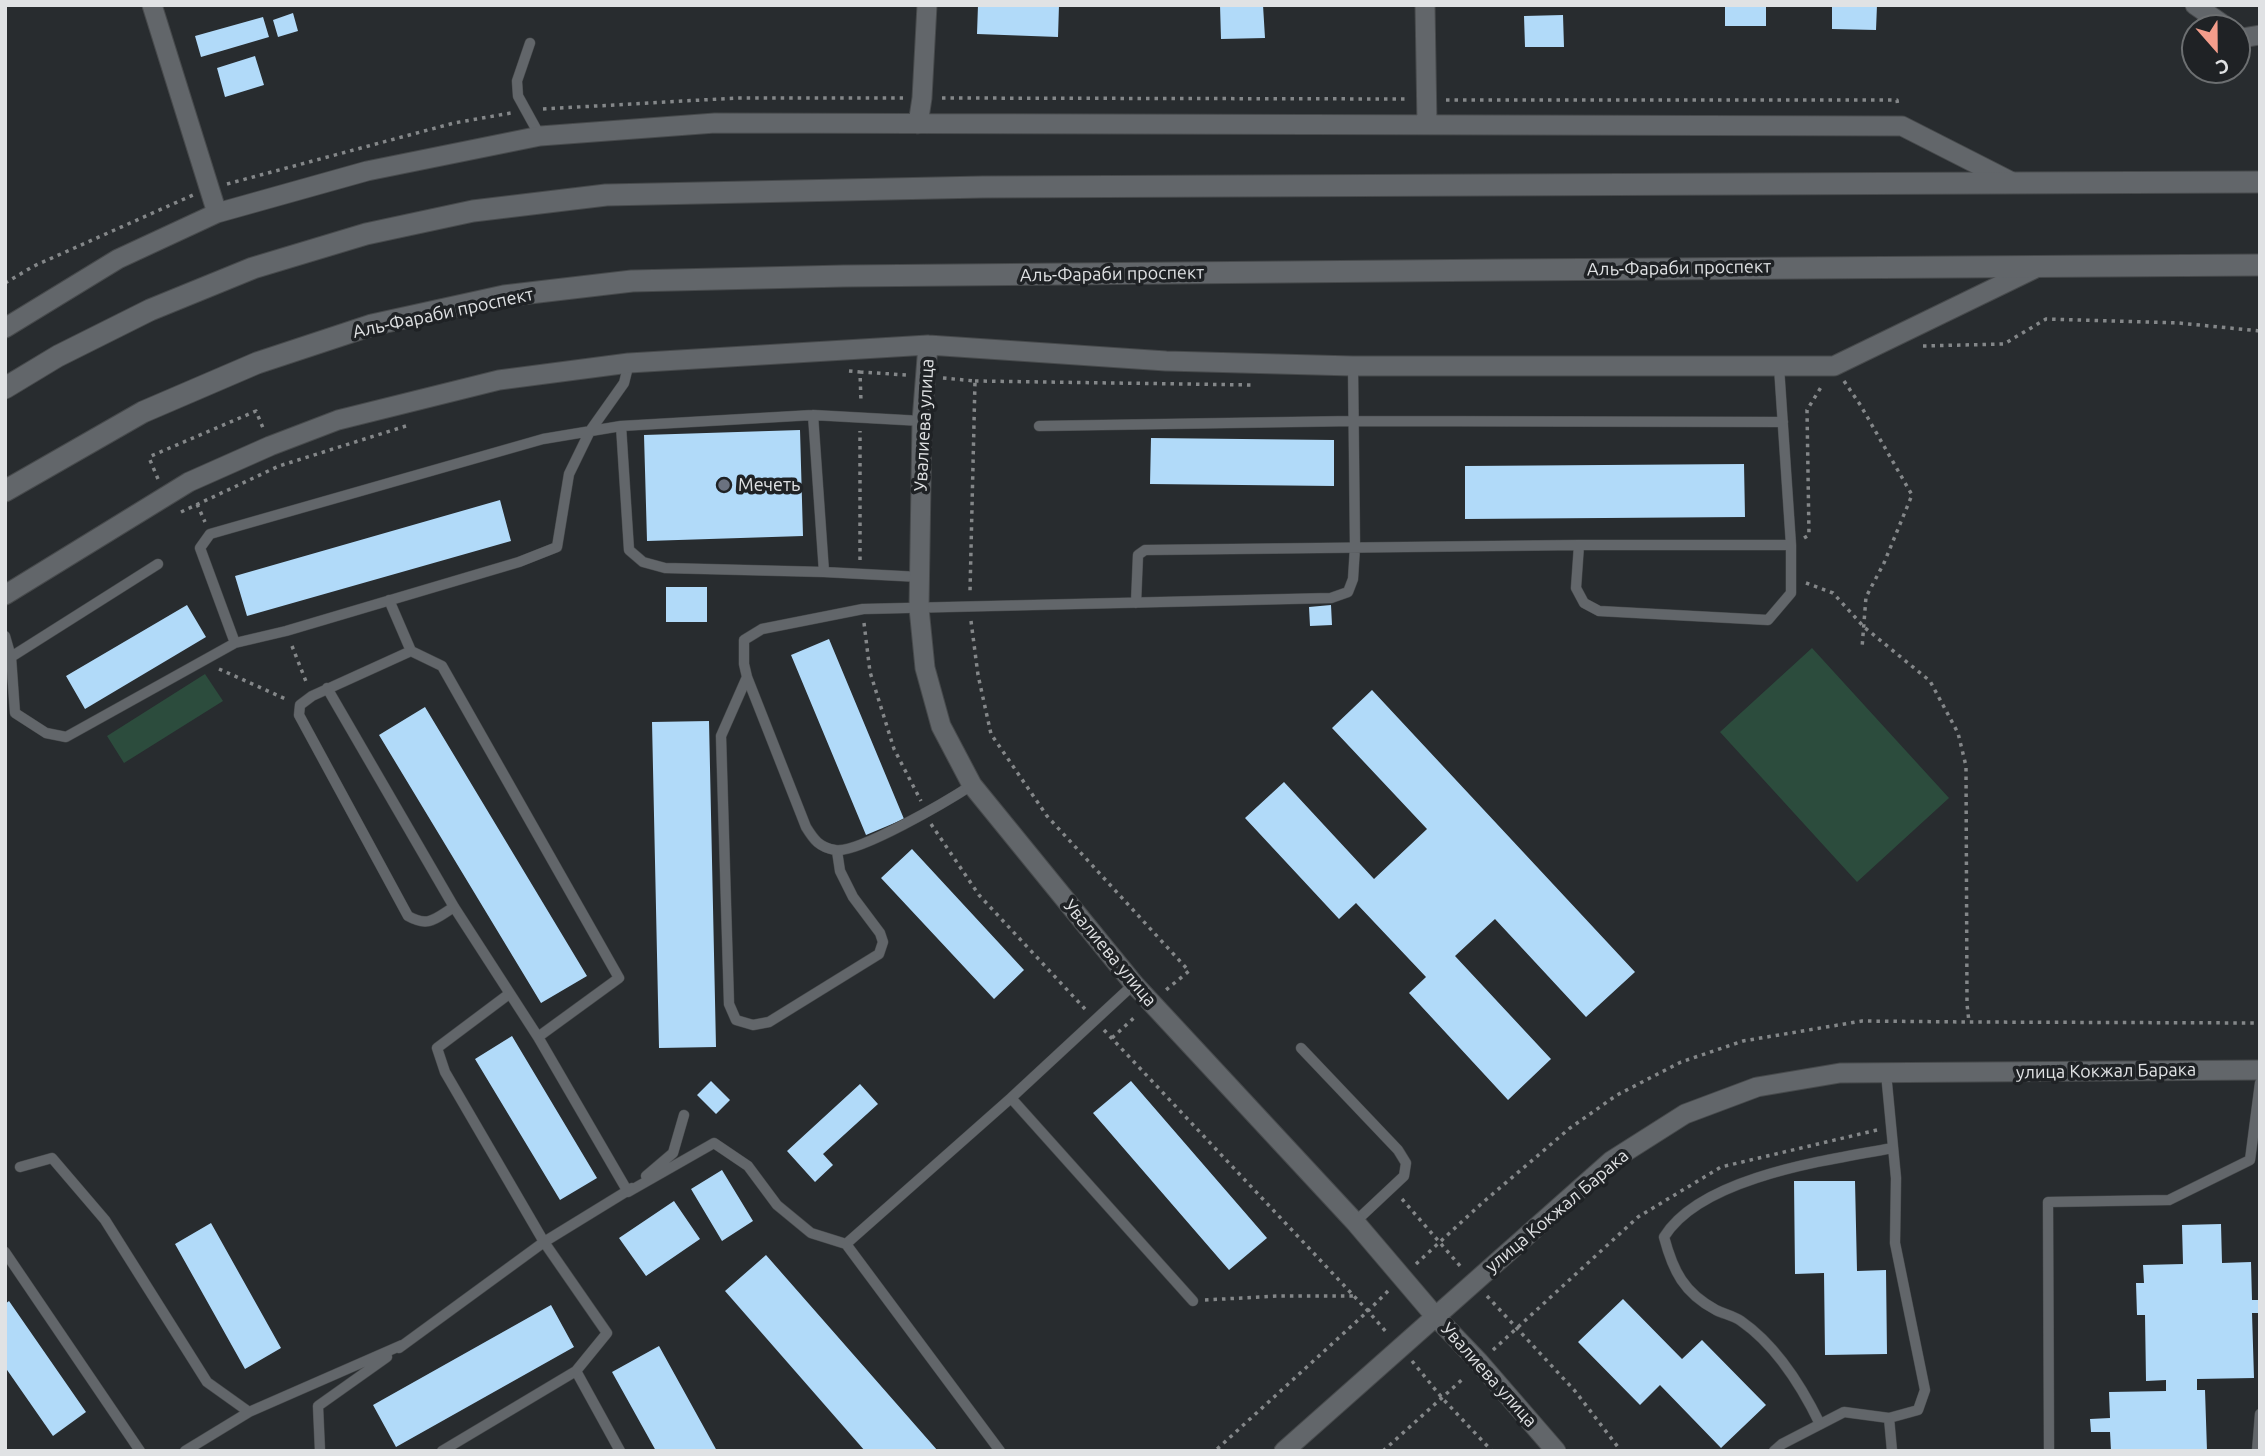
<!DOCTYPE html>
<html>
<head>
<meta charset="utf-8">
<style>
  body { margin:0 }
  #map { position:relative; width:2265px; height:1456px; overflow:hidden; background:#282c2f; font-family:Ubuntu,sans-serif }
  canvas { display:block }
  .frame { position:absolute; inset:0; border:7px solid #e0e2e4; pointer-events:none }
  .north { position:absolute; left:2181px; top:14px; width:70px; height:70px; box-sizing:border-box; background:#1f2225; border:2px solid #6c6f71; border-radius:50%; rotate:159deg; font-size:19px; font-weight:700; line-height:28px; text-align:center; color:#e0e2e4 }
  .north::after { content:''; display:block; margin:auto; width:24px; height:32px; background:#f49d8b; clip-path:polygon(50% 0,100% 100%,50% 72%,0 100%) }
</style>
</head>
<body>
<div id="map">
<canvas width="2265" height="1456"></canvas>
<div class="frame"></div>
<div class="north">С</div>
</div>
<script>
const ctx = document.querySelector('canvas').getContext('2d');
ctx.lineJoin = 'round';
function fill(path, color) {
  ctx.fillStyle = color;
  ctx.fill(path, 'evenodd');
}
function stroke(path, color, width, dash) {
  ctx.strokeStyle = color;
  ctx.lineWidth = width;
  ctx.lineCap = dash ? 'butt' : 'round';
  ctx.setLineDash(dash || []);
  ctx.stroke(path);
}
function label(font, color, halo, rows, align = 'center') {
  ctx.font = font + ' Ubuntu,sans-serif';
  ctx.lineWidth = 7;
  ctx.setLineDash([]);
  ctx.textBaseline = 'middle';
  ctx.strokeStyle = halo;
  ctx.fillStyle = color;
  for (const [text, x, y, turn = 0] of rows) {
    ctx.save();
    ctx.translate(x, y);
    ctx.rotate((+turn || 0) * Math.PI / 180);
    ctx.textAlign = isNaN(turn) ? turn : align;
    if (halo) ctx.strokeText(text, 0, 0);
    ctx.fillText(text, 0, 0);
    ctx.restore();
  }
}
fill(new Path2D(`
  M1812,648L1949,798L1857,882L1720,732Z
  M205,674L223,701L124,763L107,736Z`), '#2c4c3d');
fill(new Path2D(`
  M978,5H1059L1058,37L977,34Z
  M1220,5H1263L1265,38L1221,39Z
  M1725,5H1766V26H1725Z
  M1832,5H1877L1876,30L1832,29Z
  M293,13L298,31L278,37L273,20Z
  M1563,15L1564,47H1525L1524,16Z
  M263,17L269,37L201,57L195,36Z
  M255,56L264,85L225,97L217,68Z
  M800,430L803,536L647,541L644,435Z
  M1151,438L1334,440V486L1150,484Z
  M1744,464L1745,517L1465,519V466Z
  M500,500L511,541L247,616L235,576Z
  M666,587H707V622H666Z
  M187,605L206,637L85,709L66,676Z
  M1331,605L1332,625L1310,626L1309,607Z
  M829,639L904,819L866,835L791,655Z
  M1372,690L1635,972L1586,1017L1495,919L1455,956L1551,1059L1508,1100L1409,993L1426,977L1356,903L1339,919L1245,818L1284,782L1374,879L1427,829L1332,728Z
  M425,707L587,976L541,1003L379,735Z
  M709,721L716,1047L659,1048L652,722Z
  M912,849L1024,970L994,999L881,878Z
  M512,1036L597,1178L560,1200L475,1059Z
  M711,1081L730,1100L716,1114L697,1095Z
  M1131,1081L1267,1238L1229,1270L1093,1113Z
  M860,1084L878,1104L823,1154L833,1165L815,1182L787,1151Z
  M722,1170L753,1221L722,1241L691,1189Z
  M1794,1181H1855L1857,1271L1886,1270L1887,1354L1825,1355L1824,1273L1795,1274Z
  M674,1201L700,1239L646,1276L619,1238Z
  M211,1223L281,1348L245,1369L175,1244Z
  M2221,1224L2222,1263L2251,1262L2252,1300H2260V1313H2252L2254,1378L2197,1379V1390H2205L2207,1451H2111L2110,1432H2091L2090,1419L2110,1418L2109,1392L2166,1391V1380L2146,1381L2145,1315H2137L2136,1283H2144L2143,1265L2183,1264L2182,1225Z
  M766,1255L938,1451H865L725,1291Z
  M1623,1299L1682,1359L1702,1340L1766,1405L1721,1448L1660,1385L1640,1405L1578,1342Z
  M9,1301L86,1412L53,1436L5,1367V1304Z
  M551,1305L574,1347L396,1447L373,1405Z
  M659,1346L717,1451H656L612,1372Z`), '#b1daf9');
const lane = new Path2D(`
  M530,43L517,81L518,96L540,136
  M813,415L824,572L920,577
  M621,426L629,550L643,562L665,568L824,572
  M1039,426L1354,421L1783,422
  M1579,545L1576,588L1584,603L1599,611L1768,620L1791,593V545L1779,367
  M389,600L411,651
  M1136,603L1138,555L1145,550L1579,545H1791
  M5,636L11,657L15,713L46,733L66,737L235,643L286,631L519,562L557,547L569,474L590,431L624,383L629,363
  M235,643L200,548L210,534L543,439L621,426L813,415L922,421
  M11,657L158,564
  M747,677L721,736L729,1004L736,1020L753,1025L769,1022L879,954L883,942L880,933L853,897L840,871L837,851
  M327,688L454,907L538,1037L628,1192L714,1143L748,1166L777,1205L811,1233L846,1244
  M972,785C949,800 858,854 835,850C819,847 814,840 806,827L747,677L744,664V640L762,629L863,609L1331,598L1348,592L1353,579L1355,547L1353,366
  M454,907C436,918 429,928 408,916L299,715L300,705L312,696L411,651L442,666L619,978L538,1037
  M1134,984L1011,1098L1193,1301
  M509,994L437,1048L445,1072L544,1242L607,1333L576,1371
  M1301,1048L1398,1150L1406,1163L1404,1176L1355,1222
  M20,1167L52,1158L105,1220L207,1382L249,1412L402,1345
  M646,1176L673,1153L684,1115
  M5,1252L140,1451
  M399,1348L544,1242L632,1188
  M1889,1418L1892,1451
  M1820,1424C1802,1387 1777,1346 1741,1321C1734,1316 1724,1314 1716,1310C1684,1293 1673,1271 1664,1237C1701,1177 1827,1160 1893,1148
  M185,1451L249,1412
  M320,1451L318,1406L387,1357
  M442,1451L576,1371L620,1451
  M1000,1451L846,1244L1011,1098
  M1774,1451L1782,1444L1844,1412L1889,1418L1918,1410L1925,1390L1895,1243L1896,1178L1886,1073
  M2049,1451L2048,1202L2169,1200L2250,1160L2260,1083
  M2257,1451L2260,1414`);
const street = new Path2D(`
  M152,5L217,213
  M1425,5L1427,125
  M2195,5L2228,28
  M2237,35L2242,38L2260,35
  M918,124L922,98L927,5
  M5,328L118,259L217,213L367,171L540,136L715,123L1902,126L2014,183
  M928,345L922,421L919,608L925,668L941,726L972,785L1134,984L1355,1222L1435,1316L1479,1362L1556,1451
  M5,595L189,482L270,446L338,420L499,380L629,363L928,345L1166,361L1353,366H1834L2040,266
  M1284,1451L1611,1161L1685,1114L1757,1087L1840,1073L2260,1070`);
const secondary = new Path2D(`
  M5,388L58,356L150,310L253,268L366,234L473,211L606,195L983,187L2260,182
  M5,491L143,412L257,363L372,325L504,296L632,281L844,276L1505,270L2260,265`);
stroke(lane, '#474a4c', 11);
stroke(street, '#474a4c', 21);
stroke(secondary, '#474a4c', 23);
stroke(new Path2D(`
  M942,98L1407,99
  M1446,100H1897L1898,107
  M543,109L737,98H903
  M227,184L454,123L511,113
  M5,283L34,266L193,195
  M1923,346L2004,344L2046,319L2179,323L2260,331
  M849,371L860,372L861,402
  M860,372L907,375
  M943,378L975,381L970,592
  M975,381L1253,385
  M1844,381L1861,406L1912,495L1884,563L1866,597L1862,648
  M158,479L150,460L151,456L256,411L263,428
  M197,504L205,522
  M181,512L279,466L406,426
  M1804,538L1809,535L1807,410L1823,384
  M860,560V431
  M1806,583L1833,593L1864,627L1930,681L1958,733L1966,766L1967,1004L1969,1022L2260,1023
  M971,621L978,675L991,734L1047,816L1189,971L1166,990
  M864,623L870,672L894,749L921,801
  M292,646L307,684
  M219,669L288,700
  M931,824L979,895L1085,1009
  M1104,1030L1368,1311L1215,1451
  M1112,1038L1136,1016
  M1402,1199L1461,1267
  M1416,1264L1481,1204L1570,1128L1617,1095L1681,1062L1743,1041L1862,1021L1969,1022
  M1388,1291L1368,1311L1388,1334
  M1487,1296L1575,1391L1621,1451
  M1205,1300L1278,1296H1354
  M1493,1350L1638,1217L1721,1167L1877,1130
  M1412,1361L1443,1399L1492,1451
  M1383,1451L1465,1377`), '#848789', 3.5, [3.5, 5]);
stroke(lane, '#62666a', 10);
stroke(street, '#62666a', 19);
stroke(secondary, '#62666a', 21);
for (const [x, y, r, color] of [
  [724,485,7,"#6b7280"]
]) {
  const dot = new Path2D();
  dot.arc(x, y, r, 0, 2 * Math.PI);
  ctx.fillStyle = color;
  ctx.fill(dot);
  stroke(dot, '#1f2225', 2.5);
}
label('18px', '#e0e2e4', '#1f2225', [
  ["Аль-Фараби проспект",1679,268,-1],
  ["Аль-Фараби проспект",1112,274,-1],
  ["Аль-Фараби проспект",443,313,-12],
  ["Увалиева улица",924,425,-87],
  ["Увалиева улица",1110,953,50],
  ["улица Кокжал Барака",2106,1071,-1],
  ["улица Кокжал Барака",1557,1211,-40],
  ["Увалиева улица",1489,1375,48]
]);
label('18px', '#e0e2e4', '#1f2225', [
  ["Мечеть",738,485]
], 'left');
</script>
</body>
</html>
